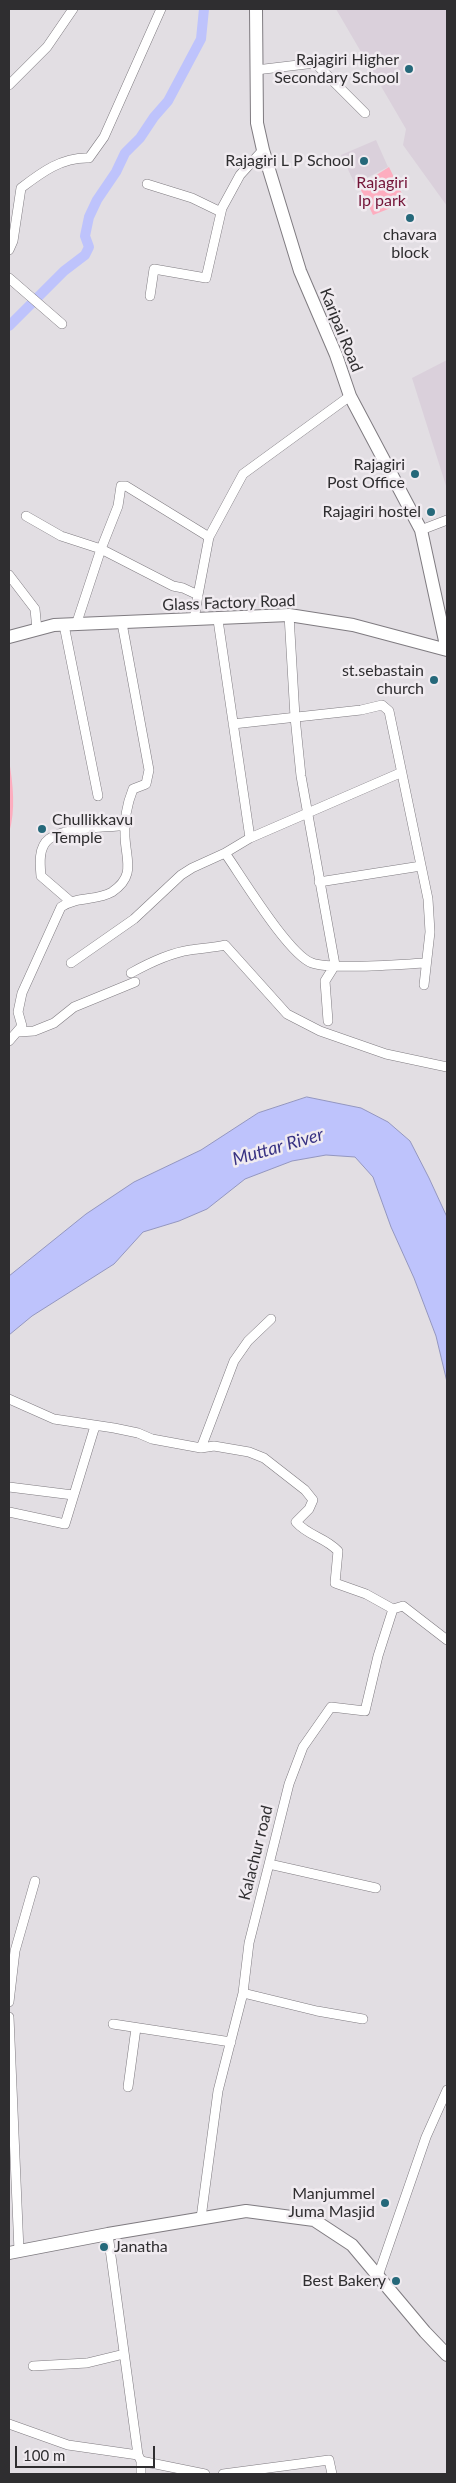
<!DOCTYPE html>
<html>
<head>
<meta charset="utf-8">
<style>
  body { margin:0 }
  #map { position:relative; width:456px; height:2483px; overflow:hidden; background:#e2dee3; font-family:Lato,sans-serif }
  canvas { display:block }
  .frame { position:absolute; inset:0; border:10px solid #2f2e30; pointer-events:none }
  .scale { position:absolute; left:15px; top:2446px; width:140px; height:22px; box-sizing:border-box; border:2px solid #2f2e30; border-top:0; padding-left:6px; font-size:15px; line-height:18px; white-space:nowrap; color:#2f2e30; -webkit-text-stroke:4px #f0ebf0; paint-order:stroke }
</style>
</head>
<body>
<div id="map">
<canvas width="456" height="2483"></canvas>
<div class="frame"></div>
<div class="scale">100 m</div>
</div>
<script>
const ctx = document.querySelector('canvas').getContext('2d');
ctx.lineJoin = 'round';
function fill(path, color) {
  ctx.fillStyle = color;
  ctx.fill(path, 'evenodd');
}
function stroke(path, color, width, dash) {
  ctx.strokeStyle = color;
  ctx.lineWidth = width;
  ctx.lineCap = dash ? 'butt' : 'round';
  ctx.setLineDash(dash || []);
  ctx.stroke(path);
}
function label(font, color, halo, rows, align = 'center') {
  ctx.font = font + ' Lato,sans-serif';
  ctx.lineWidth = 5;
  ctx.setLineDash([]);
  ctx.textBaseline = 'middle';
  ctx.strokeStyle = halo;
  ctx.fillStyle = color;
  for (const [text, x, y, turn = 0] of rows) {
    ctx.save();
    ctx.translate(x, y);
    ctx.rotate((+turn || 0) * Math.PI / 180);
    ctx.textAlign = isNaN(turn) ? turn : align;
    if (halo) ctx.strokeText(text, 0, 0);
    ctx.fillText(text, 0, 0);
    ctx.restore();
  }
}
fill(new Path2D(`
  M336,9H447V206L403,145L406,129Z
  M376,140L388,167L355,184L341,155Z
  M447,360V489L412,378Z`), '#dad0db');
fill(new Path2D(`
  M389,167L406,202L373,215L359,186Z
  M9,760C13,784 16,810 9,833Z`), '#fdadbf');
const water = new Path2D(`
  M307,1097L361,1108L388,1122L410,1141L429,1178L447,1217V1382L436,1336L414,1278L391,1227L373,1177L355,1157L326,1155L292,1161L245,1179L207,1209L179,1221L143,1232L114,1264L32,1316L9,1335V1276L86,1214L134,1182L201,1150L258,1113Z`);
fill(water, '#bec3fc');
stroke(water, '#9396bf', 1);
stroke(new Path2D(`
  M9,326L64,271L85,255L89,247L85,236L89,217L97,200L116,172L125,153L140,138L154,117L168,101L201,39L204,9`), '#bec3fc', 10);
const street = new Path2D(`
  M256,70L315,63L365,113
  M9,85L47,47L73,9
  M147,184L192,198L221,212
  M9,250L13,241L21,188C42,172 62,157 89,158L104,137L161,9
  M9,278L62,324
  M150,296L154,269L206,278L222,208L240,175L263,150
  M26,516L61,536L101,549L173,586L183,588L198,595L209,537L243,474L350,396
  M421,530L447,520
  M9,575L35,609L37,630
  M289,615L295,717L301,776L335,965L325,981L328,1021
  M194,620L198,595
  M218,620L250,838
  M64,625L98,796
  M76,625L101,549L118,506L121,486H126L209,537
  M233,724L361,710L382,705L389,711L428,899L430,932L424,985
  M225,853C242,877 288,954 312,963C331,970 403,964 426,963
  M319,882L421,866
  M70,901L41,876C40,865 38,847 49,839C65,827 105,828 126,825
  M71,963L134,919L181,875L192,868L225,853L250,838L400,773
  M131,973C149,963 170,953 190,950C201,948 214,948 225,945L287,1014L320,1031L386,1054L447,1067
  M19,1032L34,1031L54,1023L74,1007L135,982
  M9,1041L22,1026L18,1012L22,993L61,907C77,896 97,901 112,892C136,876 126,860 125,837C124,821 127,804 133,789L146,784L149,770L122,623
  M9,1399L54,1419L114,1428L138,1433L152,1439L201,1448L214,1446L249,1452L264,1458L305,1490L313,1500L309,1509L296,1522C308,1536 325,1537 338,1551L335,1583L366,1594L393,1609
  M201,1448L234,1361L248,1341L271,1319
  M9,1487L73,1495
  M9,1512L65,1524L95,1426
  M269,1864L376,1888
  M243,1993L317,2011L363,2019
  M9,2002L15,1951L35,1881
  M9,2017L19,2251
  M113,2024L231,2042
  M128,2087L136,2028
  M201,2218L218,2091L243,1993L249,1943L269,1864L289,1784L303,1747L331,1707L365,1711L378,1656L393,1609L403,1606L447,1640
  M108,2234L138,2455L141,2461V2474
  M378,2276L426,2137L447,2090
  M33,2366L87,2363L124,2354
  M9,2424L68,2445L138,2455
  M141,2461L205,2474
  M223,2474L329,2460L332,2474`);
const secondary = new Path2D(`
  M256,9L257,123L263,150L300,271L336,355L350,396L421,530L447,650
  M9,637L54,625L289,615L353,625L447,650
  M9,2253L108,2234L246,2211L314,2220L352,2245L425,2332L447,2355`);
stroke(street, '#7f7b80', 10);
stroke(secondary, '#7f7b80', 14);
stroke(street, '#fff', 9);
stroke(secondary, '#fff', 12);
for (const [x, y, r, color] of [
  [409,69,5,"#25687a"],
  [364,161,5,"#25687a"],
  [410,218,5,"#25687a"],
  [415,474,5,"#25687a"],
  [431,512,5,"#25687a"],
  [434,680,5,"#25687a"],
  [42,829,5,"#25687a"],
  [385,2203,5,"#25687a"],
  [104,2247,5,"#25687a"],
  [396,2281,5,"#25687a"]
]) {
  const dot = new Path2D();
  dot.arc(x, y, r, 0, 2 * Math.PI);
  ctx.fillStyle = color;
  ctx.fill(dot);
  stroke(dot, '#f0ebf0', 2);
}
label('16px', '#2f2e30', '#f0ebf0', [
  ["Rajagiri Higher",399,60],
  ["Secondary School",399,78],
  ["Rajagiri L P School",354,161],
  ["chavara",410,235,"center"],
  ["block",410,253,"center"],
  ["Rajagiri",405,465],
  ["Post Office",405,483],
  ["Rajagiri hostel",421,512],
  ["st.sebastain",424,671],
  ["church",424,689],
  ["Chullikkavu",52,820,"left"],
  ["Temple",52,838,"left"],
  ["Manjummel",375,2194],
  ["Juma Masjid",375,2212],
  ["Janatha",114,2247,"left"],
  ["Best Bakery",386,2281]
], 'right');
label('16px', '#731337', '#f0ebf0', [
  ["Rajagiri",382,183],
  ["lp park",382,201]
]);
label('16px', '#2f2e30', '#f0ebf0', [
  ["Karipai Road",341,330,68],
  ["Glass Factory Road",229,603,-2],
  ["Kalachur road",256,1853,-76]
]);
label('italic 18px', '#383283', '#f0ebf0', [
  ["Muttar River",278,1147,-16]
]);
</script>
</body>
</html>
